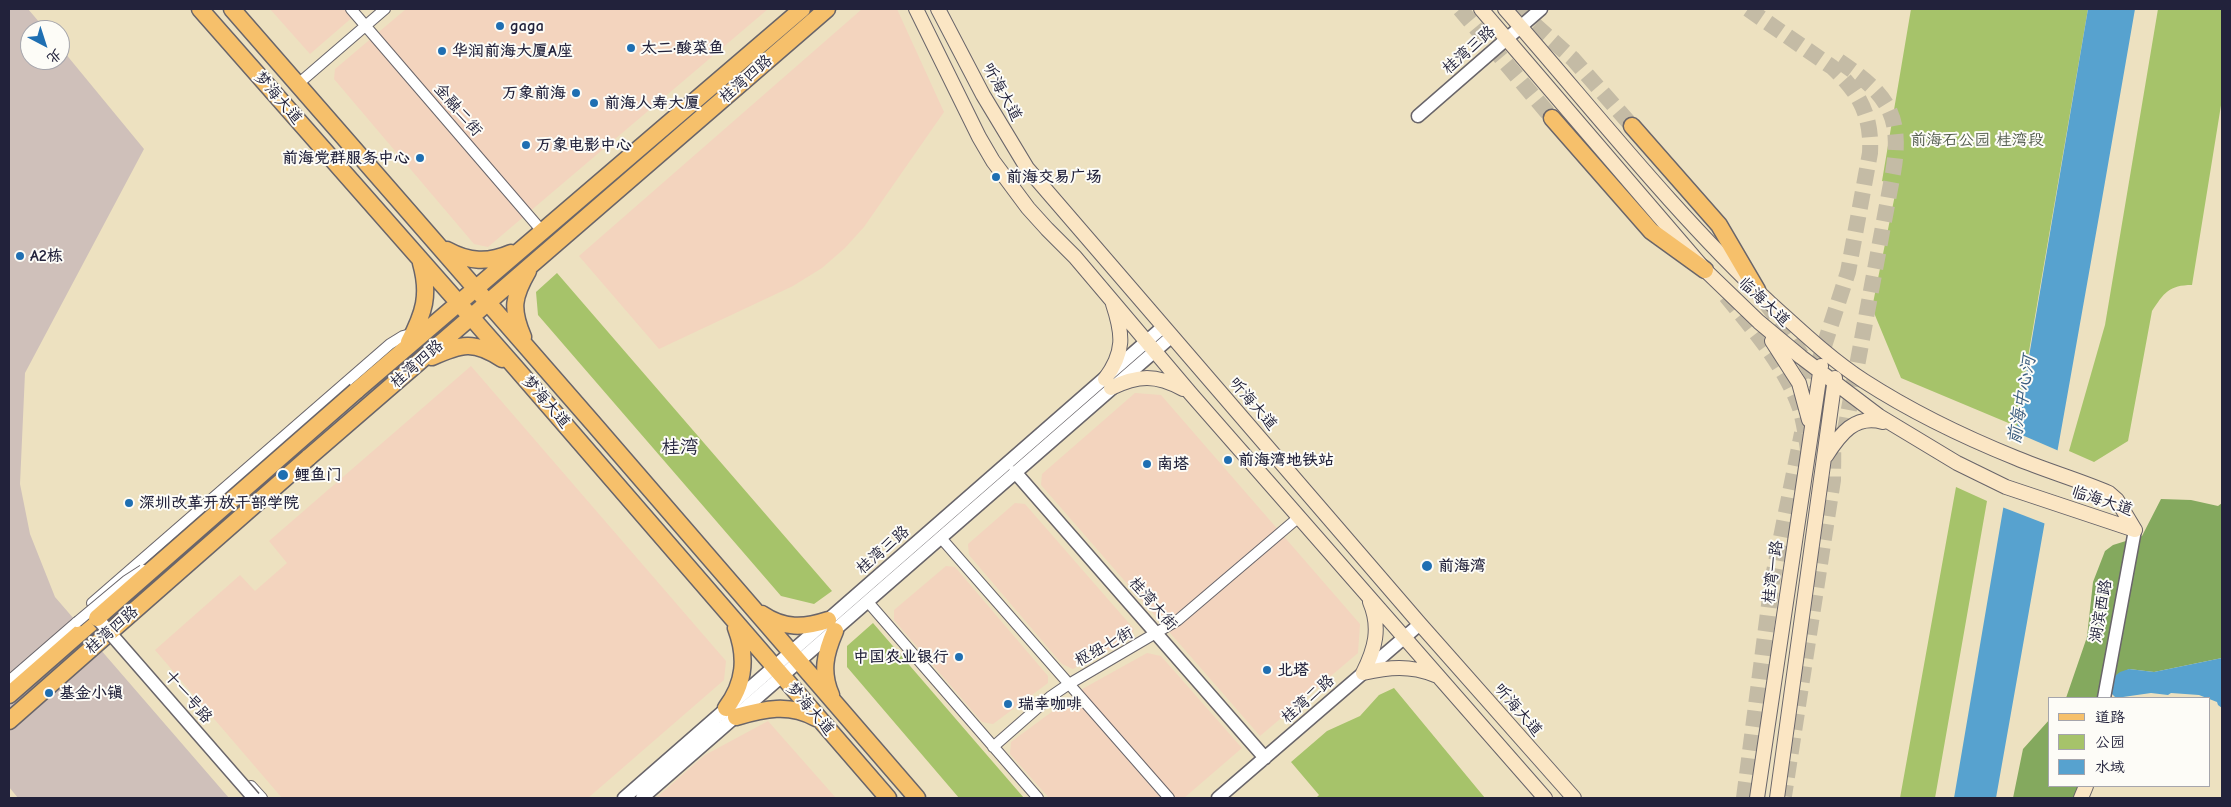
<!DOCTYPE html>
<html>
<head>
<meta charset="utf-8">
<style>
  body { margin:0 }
  #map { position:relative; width:2231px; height:807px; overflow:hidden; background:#ede1c0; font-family:"Comic Neue","LXGW WenKai TC",sans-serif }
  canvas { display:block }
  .frame { position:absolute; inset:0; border:10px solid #22223b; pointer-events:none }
  .legend { position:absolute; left:2048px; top:697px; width:162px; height:90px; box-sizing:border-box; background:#fdfcf7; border:1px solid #a5a5ac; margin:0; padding:6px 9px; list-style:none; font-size:15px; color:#22223b }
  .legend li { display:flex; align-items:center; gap:10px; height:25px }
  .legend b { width:25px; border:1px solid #a5a5ac }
  .north { position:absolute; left:20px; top:20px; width:50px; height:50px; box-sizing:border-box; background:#fdfcf7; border:1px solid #a5a5ac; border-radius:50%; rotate:140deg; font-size:14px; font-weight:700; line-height:20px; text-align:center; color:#22223b }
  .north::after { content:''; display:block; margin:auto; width:18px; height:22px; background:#1f6fb2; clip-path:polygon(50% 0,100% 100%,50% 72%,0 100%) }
</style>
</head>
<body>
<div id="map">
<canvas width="2231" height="807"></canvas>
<div class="frame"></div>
<ul class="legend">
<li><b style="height:6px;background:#f6c06b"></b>道路</li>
<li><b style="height:14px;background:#a6c36a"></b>公园</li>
<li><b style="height:14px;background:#57a2cf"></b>水域</li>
</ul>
<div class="north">北</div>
</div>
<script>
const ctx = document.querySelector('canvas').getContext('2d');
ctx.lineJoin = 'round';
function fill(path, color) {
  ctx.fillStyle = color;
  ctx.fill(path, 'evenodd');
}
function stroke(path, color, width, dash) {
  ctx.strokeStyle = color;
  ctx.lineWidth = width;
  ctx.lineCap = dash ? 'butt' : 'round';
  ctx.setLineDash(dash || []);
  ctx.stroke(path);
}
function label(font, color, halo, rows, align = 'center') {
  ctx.font = font + ' "Comic Neue","LXGW WenKai TC",sans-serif';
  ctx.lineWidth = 4;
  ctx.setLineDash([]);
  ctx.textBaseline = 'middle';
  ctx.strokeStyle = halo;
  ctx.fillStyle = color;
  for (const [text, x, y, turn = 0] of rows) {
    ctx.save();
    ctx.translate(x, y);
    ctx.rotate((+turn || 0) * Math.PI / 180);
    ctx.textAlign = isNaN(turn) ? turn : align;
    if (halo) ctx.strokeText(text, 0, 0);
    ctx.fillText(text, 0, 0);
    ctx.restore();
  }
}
fill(new Path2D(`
  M270,9H362L310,54Z
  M406,9H768L488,247L474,244L334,79L335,69Z
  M862,9H897L944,112L864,227L845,248L822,268L793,286L659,349L579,256Z
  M471,366L726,661L724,680L588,798H282L155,650L240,575L255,591L287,563L269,541Z
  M1135,393L1161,395L1360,624L1358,653L1260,736L1041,485L1042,474Z
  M1015,503L1025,504L1134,629L1132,637L1073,669L1062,664L969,555L968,544Z
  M946,566L955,567L1048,676V683L993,724L982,722L894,620V610Z
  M1147,653L1161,656L1242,748L1184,798H1049L1010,754L1011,742L1084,688Z
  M768,721L836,798H656L705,755Z`), '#f3d4be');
fill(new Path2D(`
  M9,9H28L46,30H30V60H60V47L144,149L25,373L20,484L30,534L55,597L229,798H18L9,787Z`), '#cfc0ba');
fill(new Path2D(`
  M1911,9H2088L2027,363L2018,427L1901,378L1872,308L1897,185L1882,181Z
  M2158,9H2222V99L2192,285C2169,285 2164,293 2152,311L2128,441L2094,462L2069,451L2105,325Z
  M557,273L832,591L814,604L781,596L538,315L536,292Z
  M1956,487L1987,501L1935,798H1900Z
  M873,623L1024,798H959L847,667V646Z
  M1394,688L1485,798H1316L1319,795L1291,762L1327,731L1360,716L1379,695Z`), '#a6c36a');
fill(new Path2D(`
  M2161,499L2191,500L2218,506L2222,503V658L2154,672L2129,669L2110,680L2111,698H2066L2087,637L2093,582L2105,551L2113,545L2142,536Z
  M2050,719V786H2080L2077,798H2013L2023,749Z`), '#84a95e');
fill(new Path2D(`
  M2088,9H2135C2090,272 2042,535 1996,798H1954Z
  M2222,658V708L2218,705L2217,702L2199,695L2171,693L2168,695L2151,693L2116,698L2112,694L2110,680L2120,672L2129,669L2154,672Z`), '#57a2cf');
fill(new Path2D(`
  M2015,432L2059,451L2046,524L2002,507Z`), '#ede1c0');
stroke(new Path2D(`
  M1460,9L1552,118
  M1517,9L1573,59L1632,126
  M1748,9L1832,67C1859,92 1872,115 1870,153L1848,272L1813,380
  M1839,61C1887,94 1903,114 1893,173L1843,441
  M1726,296C1754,330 1785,366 1800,408C1804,422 1806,436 1808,450
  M1765,302C1794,341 1824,384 1832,434C1834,449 1833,465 1833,480L1784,796
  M1744,798L1772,582L1802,433`), '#c4bba5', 16, [16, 8]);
const minor = new Path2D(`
  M351,9L542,231
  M298,84L385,9
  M941,538L1169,798
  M868,602L1038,798
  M100,613L92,603L390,344L403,336L415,333
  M9,681L77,622
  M993,747L1050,697L1069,684L1178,620L1299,517
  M251,786L262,798`);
const tertiary = new Path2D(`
  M1418,116L1541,9
  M1015,472L1265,758
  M2104,698L2135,530
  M624,798L1163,327
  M642,798L1171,337
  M1218,798L1420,624`);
const secondary = new Path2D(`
  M916,9L979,137L993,161L1028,208L1047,229L1075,257L1191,394L1545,798
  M938,9L983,95L1027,168L1420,624L1574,798
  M1481,9L1705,270L1759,322L1801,357L1879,416L1957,463L2006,487L2135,530
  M1505,9C1592,108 1674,213 1770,303C1800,330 1830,359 1864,381C1912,412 1964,437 2016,458C2047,471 2079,480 2109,493L2117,500L2135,530
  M1772,341L1799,383L1809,420
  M1105,379C1125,352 1123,334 1113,304
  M1111,388C1138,375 1156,374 1183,389
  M1826,456C1840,434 1855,414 1883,422
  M1363,673C1375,649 1381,628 1370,602
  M1363,673C1389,667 1410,665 1435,675
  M1757,798L1821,366
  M1777,798L1835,378
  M2081,798L2086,786`);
const primary = new Path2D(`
  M200,9L515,367L888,798
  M232,9L592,422L917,798
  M1552,118L1651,231L1705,270
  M1632,126L1719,225L1757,290
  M447,250C469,262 488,263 511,253
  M523,337C511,309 513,297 528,271
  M409,342C424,313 430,295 421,263
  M432,357C461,344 474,340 502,359
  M356,391L802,9
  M308,458L827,9
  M762,614C784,629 804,628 828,620
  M9,695L97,618
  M831,695C821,672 825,654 835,631
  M726,708C745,683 747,657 736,628
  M736,717C764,709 789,703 816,718
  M9,721L110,632`);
stroke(minor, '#69656a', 12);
stroke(tertiary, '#69656a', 15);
stroke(secondary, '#69656a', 16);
stroke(primary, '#69656a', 19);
stroke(minor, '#fff', 10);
stroke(tertiary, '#fff', 12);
stroke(secondary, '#fbe6c4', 14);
stroke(primary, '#f6c06b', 16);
const minorBridge = new Path2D(`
  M77,622L126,581L143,570`);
const tertiaryBridge = new Path2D(`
  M97,618L254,798`);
const primaryBridge = new Path2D(`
  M97,618L356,391
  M110,632L308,458`);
stroke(minorBridge, '#69656a', 12, []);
stroke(tertiaryBridge, '#69656a', 15, []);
stroke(primaryBridge, '#69656a', 19, []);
stroke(minorBridge, '#fff', 10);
stroke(tertiaryBridge, '#fff', 12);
stroke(primaryBridge, '#f6c06b', 16);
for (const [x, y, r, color] of [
  [500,26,5,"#1f6fb2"],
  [631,48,5,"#1f6fb2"],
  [442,51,5,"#1f6fb2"],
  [576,93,5,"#1f6fb2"],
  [594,103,5,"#1f6fb2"],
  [526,145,5,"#1f6fb2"],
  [420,158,5,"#1f6fb2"],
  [996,177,5,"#1f6fb2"],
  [20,256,5,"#1f6fb2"],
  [1228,460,5,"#1f6fb2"],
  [1147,464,5,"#1f6fb2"],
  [283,475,6,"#1f6fb2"],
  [129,503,5,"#1f6fb2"],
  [1427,566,6,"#1f6fb2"],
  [959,657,5,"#1f6fb2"],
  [1267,670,5,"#1f6fb2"],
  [49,693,5,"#1f6fb2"],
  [1008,704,5,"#1f6fb2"]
]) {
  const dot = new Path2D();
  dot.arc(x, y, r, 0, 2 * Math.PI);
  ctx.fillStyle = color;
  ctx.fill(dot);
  stroke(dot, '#fdfcf7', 2);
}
label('bold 16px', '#22223b', '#fdfcf7', [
  ["gaga",510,26],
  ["太二·酸菜鱼",641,48],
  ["华润前海大厦A座",452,51],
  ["万象前海",566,93,"right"],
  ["前海人寿大厦",604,103],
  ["万象电影中心",536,145],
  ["前海党群服务中心",410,158,"right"],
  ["前海交易广场",1006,177],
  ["A2栋",30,256],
  ["前海湾地铁站",1238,460],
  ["南塔",1157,464],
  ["鲤鱼门",294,475],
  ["深圳改革开放干部学院",139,503],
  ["前海湾",1438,566],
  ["中国农业银行",949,657,"right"],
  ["北塔",1277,670],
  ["基金小镇",59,693],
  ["瑞幸咖啡",1018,704]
], 'left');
label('16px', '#22223b', '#fdfcf7', [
  ["桂湾三路",1469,50,-41],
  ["桂湾四路",746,79,-41],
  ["听海大道",1002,92,61],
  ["梦海大道",278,98,49],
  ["金融二街",458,110,49],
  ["临海大道",1764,302,43],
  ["桂湾四路",417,364,-41],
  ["梦海大道",546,402,49],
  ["听海大道",1253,404,49],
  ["临海大道",2102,501,18],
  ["桂湾三路",883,550,-41],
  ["桂湾一路",1773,572,-82],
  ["桂湾大街",1153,604,49],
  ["湖滨西路",2101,611,-80],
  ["桂湾四路",112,630,-41],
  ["枢纽七街",1104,647,-29],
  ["十一号路",188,697,49],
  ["桂湾二路",1308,699,-41],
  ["梦海大道",810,709,49],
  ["听海大道",1518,710,49]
]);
label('16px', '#505a4b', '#fdfcf7', [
  ["前海石公园 桂湾段",1977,140]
]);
label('italic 18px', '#3a5c7e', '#fdfcf7', [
  ["前海中心河",2022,400,-80]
]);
label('19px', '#22223b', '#fdfcf7', [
  ["桂湾",680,448]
]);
</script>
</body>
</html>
